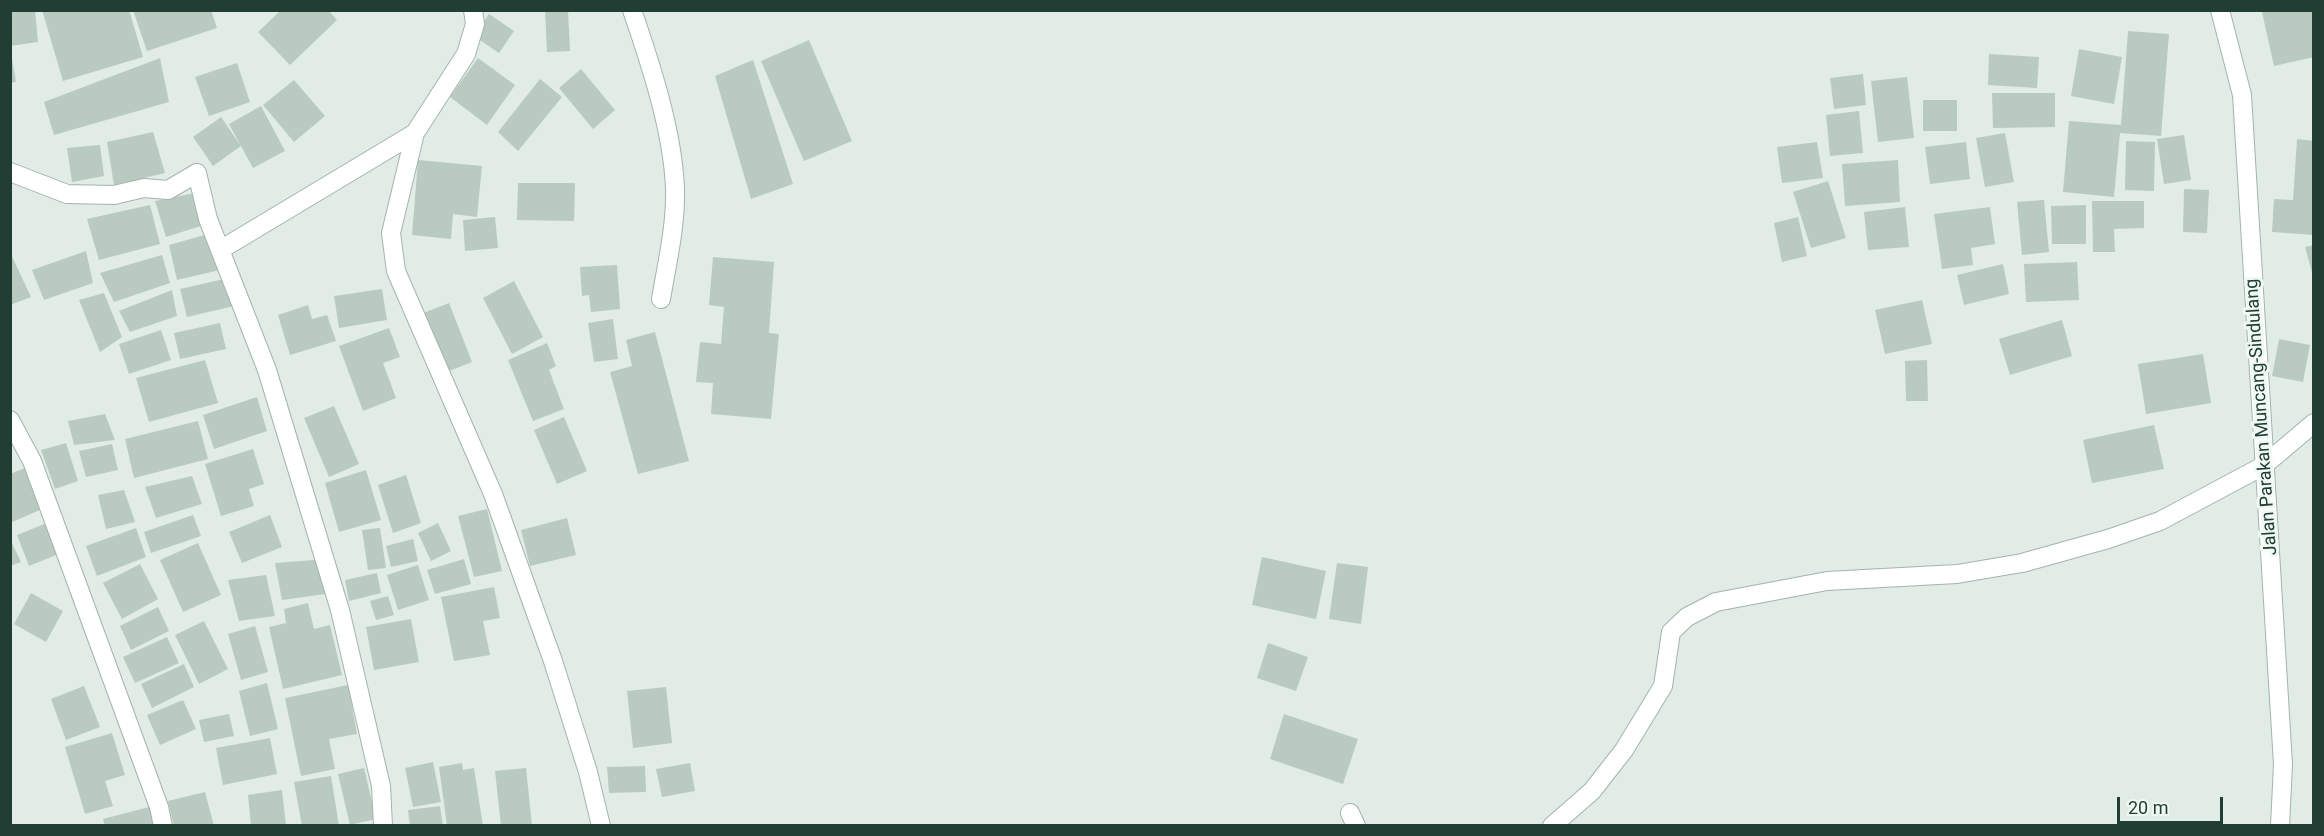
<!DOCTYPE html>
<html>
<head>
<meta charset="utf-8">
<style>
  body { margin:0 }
  #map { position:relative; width:2324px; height:836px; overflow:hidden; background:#e1ece6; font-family:Roboto,sans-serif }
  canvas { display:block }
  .frame { position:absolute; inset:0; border:12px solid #203e33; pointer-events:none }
  .scale { position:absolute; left:2117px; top:797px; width:106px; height:27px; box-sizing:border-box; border:3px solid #203e33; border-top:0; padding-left:8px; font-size:18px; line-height:21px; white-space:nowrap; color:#203e33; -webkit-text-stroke:4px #f1f9f4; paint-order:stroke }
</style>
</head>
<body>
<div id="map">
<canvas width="2324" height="836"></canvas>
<div class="frame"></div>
<div class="scale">20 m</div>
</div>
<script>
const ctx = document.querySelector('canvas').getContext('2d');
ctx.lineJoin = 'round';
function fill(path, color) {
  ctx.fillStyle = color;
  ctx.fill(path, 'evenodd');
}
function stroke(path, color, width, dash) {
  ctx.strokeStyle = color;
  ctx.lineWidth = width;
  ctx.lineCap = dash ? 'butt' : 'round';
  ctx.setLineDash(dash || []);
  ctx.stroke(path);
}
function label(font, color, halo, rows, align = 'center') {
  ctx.font = font + ' Roboto,sans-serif';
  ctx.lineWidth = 6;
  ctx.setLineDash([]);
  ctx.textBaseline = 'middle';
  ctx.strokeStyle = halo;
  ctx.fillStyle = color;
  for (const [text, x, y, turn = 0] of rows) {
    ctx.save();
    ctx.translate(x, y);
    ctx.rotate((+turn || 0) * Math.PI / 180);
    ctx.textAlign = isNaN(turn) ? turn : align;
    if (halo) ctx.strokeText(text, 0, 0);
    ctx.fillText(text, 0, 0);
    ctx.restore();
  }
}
fill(new Path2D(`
  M10,10H35L38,42L10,46Z
  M42,10H129L143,57L63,81Z
  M133,10H211L217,28L147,51Z
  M281,10H328L337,20L290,65L258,32Z
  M545,10H568L570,51L547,52Z
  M2270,10H2314V57L2274,66L2262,12Z
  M489,14L514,31L499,53L474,36Z
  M2128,31L2169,34L2161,136L2120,133L2114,197L2063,192L2069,121L2121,125Z
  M809,40L852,141L804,161L761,61Z
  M10,47L16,82L10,83Z
  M2079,49L2122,57L2114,104L2071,96Z
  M1989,54L2039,57L2037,88L1988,85Z
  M160,58L169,102L54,135L44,102Z
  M478,58L515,85L487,125L450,97Z
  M753,60L793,184L751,199L715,76Z
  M237,63L250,102L209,116L195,77Z
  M581,69L615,110L593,129L559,88Z
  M1863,74L1866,105L1834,109L1830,78Z
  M1907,77L1914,138L1878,142L1871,81Z
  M540,79L562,97L518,151L498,132Z
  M294,80L325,116L294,142L263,105Z
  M1992,93H2055V127L1993,128Z
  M1923,100H1957V131H1923Z
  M261,106L285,151L253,168L229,124Z
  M1859,111L1863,153L1830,156L1826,115Z
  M221,117L241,146L213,166L193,137Z
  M153,132L165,173L114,185L107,142Z
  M2005,133L2014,182L1985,187L1976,138Z
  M2184,135L2191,180L2164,184L2157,139Z
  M2297,139L2314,141V235L2272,232L2274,199L2293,200Z
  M2126,141L2155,142L2154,191L2125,190Z
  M1817,142L1823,178L1782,183L1777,147Z
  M1966,142L1970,179L1930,184L1925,147Z
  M100,145L104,176L72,182L67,148Z
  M418,160L482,166L477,217L453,214L451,239L412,235Z
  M1898,160L1900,202L1845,206L1842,164Z
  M1828,181L1846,238L1811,248L1793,192Z
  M518,183H575L574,221L517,220Z
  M2184,189L2209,190L2207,233L2183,232Z
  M195,193L204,225L166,237L155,201Z
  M2044,200L2049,252L2022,255L2017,202Z
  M2092,201H2144V228L2114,229L2115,252H2093Z
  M150,205L160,244L99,260L87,219Z
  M2086,205V244H2052L2051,206Z
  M1905,207L1909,247L1868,250L1864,212Z
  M1990,207L1995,244L1971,248L1973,265L1942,269L1934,214Z
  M495,217L498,248L465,251L463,220Z
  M1798,217L1807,256L1782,262L1774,223Z
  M208,234L220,270L177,280L169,245Z
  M2314,245V276H2313L2305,247Z
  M86,251L93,283L44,300L32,270Z
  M10,252L31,297L10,305Z
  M162,255L170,283L114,302L100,273Z
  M713,257L774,262L769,333L779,334L771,419L711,414L713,383L696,382L700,342L721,344L724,307L709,305Z
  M2077,262L2079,300L2026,302L2024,264Z
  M2003,264L2009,294L1964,305L1957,275Z
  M617,265L620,309L591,312L589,295L582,296L580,267Z
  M224,279L234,306L187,317L180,289Z
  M514,281L543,337L512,354L483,298Z
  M382,289L387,320L339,328L334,296Z
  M172,290L177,316L130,332L119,311Z
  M104,293L122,337L100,352L79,300Z
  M1922,300L1932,344L1885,354L1875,310Z
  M449,303L472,362L444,373L421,314Z
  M308,305L312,319L327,315L336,341L290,355L278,315Z
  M613,319L618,359L594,362L588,323Z
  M2062,320L2072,356L2010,375L1999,339Z
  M220,323L226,349L180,359L174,333Z
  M389,328L400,357L383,363L396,398L363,411L339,346Z
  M161,330L171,360L129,374L119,344Z
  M655,332L689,461L638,474L610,372L632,366L626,340Z
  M2279,339L2310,345L2303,382L2272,376Z
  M547,343L556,366L549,370L564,409L533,421L508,360Z
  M2203,354L2211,403L2146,414L2138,364Z
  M205,360L218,403L149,422L136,378Z
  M1927,360L1928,401H1906L1905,361Z
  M257,397L267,431L214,449L203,415Z
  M334,406L359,464L329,477L304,418Z
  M105,414L115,440L74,445L68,421Z
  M564,417L587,471L557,484L534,430Z
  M198,421L208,459L134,478L125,439Z
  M2154,425L2164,469L2092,483L2083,440Z
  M66,443L78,481L55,489L41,450Z
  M112,444L118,470L86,477L79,451Z
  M253,449L264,484L249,489L254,506L221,516L205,464Z
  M25,468L42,509L10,523V474Z
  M366,470L381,520L339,532L325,483Z
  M406,475L421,523L393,533L378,485Z
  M192,476L202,504L156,518L145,487Z
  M124,490L135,522L106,529L98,495Z
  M487,509L502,571L474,577L458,516Z
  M193,515L201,536L151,553L144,532Z
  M270,515L282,547L242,563L229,532Z
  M567,518L576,555L530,566L521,530Z
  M49,522L61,553L29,566L17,535Z
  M438,523L451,551L431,561L418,533Z
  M136,528L146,557L97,576L86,546Z
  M380,528L386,568L368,570L362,530Z
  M10,539L21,562L10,566Z
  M413,539L418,561L391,567L386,546Z
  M198,543L221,595L183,612L160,560Z
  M1262,557L1326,571L1316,619L1252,605Z
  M464,559L471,584L435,594L427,570Z
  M315,560L325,594L282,600L275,563Z
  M1337,563L1368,567L1361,624L1329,619Z
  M140,564L158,599L122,619L103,583Z
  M418,565L429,600L398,610L387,575Z
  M377,573L381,593L349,601L345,580Z
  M266,575L275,616L239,621L228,580Z
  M494,587L500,618L483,621L490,655L454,661L441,597Z
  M31,593L63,611L46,642L14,624Z
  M388,596L394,615L376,620L370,601Z
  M308,603L314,629L330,625L342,675L283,689L269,627L286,623L284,609Z
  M158,607L169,631L131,650L120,626Z
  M411,619L419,662L374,670L366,627Z
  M204,621L228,669L199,684L175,635Z
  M255,626L268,672L241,680L228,634Z
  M167,637L179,663L135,683L123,657Z
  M1268,643L1308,657L1296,691L1257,678Z
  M184,664L194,687L152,708L141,684Z
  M267,683L278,729L250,736L239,691Z
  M348,685L357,734L329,739L335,769L301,776L285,698Z
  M84,686L100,727L66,740L51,699Z
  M666,687L672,743L633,748L627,691Z
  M183,700L196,729L160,745L147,715Z
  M229,714L234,736L204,742L199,720Z
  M1284,714L1358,739L1343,784L1270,759Z
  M112,733L125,775L105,781L113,806L85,814L65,747Z
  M270,738L277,774L223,785L216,748Z
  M433,762L441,802L413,807L405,768Z
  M462,763L463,770L474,768L483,826H447L439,767Z
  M690,763L695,791L662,797L656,769Z
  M645,766L646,792L609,793L607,767Z
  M364,768L376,819L350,825L338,774Z
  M526,768L532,826H501L495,771Z
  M331,776L339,826H302L294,782Z
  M282,790L286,826H251L248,795Z
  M205,792L214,826H174L168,801Z
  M440,806L443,826H410L408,810Z
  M149,807L154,826H105L103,819Z`), '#b9cac1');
const minor = new Path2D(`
  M632,10C651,65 673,132 675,189C676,226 667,263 661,299
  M415,133L391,233L396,271L493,494L553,661L588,772L601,826
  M10,172L67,194L114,195L144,188L168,190L197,173L208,219L267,370L340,610L381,786L383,826
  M220,250L415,133L466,54L475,24L473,10
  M10,420L32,461L159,807L163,826
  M1350,813L1356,826
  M1552,826L1592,791L1624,750L1663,686L1671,632L1687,617L1716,602L1827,581L1957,574L2022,563L2108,539L2160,521L2263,466L2314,423`);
const tertiary = new Path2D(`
  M2220,10L2242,95L2283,764L2280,826`);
stroke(minor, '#a3b4ad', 20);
stroke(tertiary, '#a3b4ad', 20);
stroke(minor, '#fff', 18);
stroke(tertiary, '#fff', 18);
label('18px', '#203e33', '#f1f9f4', [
  ["Jalan Parakan Muncang-Sindulang",2262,417,-94]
]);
</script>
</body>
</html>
